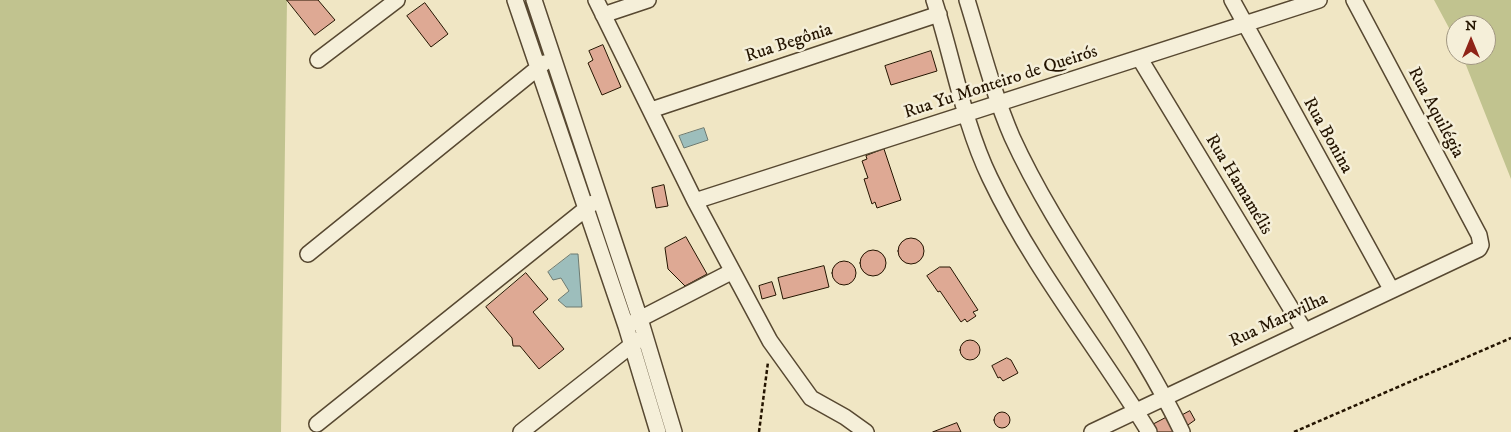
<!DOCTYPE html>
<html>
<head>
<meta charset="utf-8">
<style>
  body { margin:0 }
  #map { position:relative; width:1511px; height:432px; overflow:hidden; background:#f0e6c4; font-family:"IM FELL DW Pica",serif }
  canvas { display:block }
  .north { position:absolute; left:1446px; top:15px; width:50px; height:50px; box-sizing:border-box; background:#f5efd9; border:1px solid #a19782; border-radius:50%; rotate:0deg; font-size:14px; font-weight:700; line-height:20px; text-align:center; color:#241400 }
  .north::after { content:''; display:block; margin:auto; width:18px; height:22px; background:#8f2418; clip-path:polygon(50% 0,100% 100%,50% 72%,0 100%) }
</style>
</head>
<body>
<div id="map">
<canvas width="1511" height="432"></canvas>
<div class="north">N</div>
</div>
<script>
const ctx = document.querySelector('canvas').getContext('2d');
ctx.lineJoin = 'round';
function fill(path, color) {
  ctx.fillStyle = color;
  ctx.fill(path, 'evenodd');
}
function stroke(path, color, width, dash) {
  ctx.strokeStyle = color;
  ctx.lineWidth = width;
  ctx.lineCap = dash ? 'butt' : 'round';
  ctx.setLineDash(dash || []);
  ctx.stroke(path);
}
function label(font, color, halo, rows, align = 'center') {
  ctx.font = font + ' "IM FELL DW Pica",serif';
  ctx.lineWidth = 5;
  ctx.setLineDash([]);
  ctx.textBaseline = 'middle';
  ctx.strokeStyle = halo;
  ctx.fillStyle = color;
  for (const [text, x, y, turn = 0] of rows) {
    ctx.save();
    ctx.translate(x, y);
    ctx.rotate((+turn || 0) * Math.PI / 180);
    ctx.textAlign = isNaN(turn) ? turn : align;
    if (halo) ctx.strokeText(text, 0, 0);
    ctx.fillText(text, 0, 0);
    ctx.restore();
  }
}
fill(new Path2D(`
  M0,0H287L281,432H0Z
  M1434,0H1511V179L1462,55H1486V25H1456V41Z`), '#c1c38f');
const water = new Path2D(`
  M704,128L708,140L684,148L679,136Z
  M571,254H578L582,307H566L558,300L569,291L561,278L553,280L548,272Z`);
fill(water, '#9dbebc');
stroke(water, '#6d7a71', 1);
const building = new Path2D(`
  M287,0H318L335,20L315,35Z
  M425,3L448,34L431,47L407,16Z
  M603,45L621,87L602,95L588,63L593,60L589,51Z
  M931,51L937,71L891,85L885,66Z
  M884,149L901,200L877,208L875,202L872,204L864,179L868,178L862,161L867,159L866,156Z
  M664,185L668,206L656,208L652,188Z
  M686,237L707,274L685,286L668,269L665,248Z
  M898 251a13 13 0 1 1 26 0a13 13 0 1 1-26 0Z
  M860 263a13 13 0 1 1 26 0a13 13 0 1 1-26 0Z
  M832 273a12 12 0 1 1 24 0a12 12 0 1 1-24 0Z
  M824,266L829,287L783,299L778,278Z
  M940,267H950L978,310L973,312L976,316L967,322L965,319L961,322L940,291L938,292L927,276Z
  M526,273L548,299L533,312L564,349L539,369L520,346H513L512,338L486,307Z
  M772,282L776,295L762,299L759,286Z
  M960 350a10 10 0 1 1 20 0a10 10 0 1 1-20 0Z
  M1007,358L1011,360L1018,373L1003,381L1000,377L998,378L992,366Z
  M1190,411L1195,420L1178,432H1138L1176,412L1179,416Z
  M994 420a8 8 0 1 1 16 0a8 8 0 1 1-16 0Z
  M957,423L961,432H933Z`);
fill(building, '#dea994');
stroke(building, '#241400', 1);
const minor = new Path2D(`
  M515,0L626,326L658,432
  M534,0L640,319L674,432
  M596,0L695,201L770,341L811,398L845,417L866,432
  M934,0C953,58 963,122 990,178C1033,268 1097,347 1149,432
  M967,0C981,45 993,93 1012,137C1059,240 1133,329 1182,432
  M1232,0L1391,289
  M603,15L648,0
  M1140,59L1304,330
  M318,60L397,0
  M651,110L939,14
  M695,201L1319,0
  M308,254L544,63
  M632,323L731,272
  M317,424L593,203
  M521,432L638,340
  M1092,432L1479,249L1481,245L1479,235L1354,0`);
stroke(minor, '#574831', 18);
stroke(new Path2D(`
  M759,432L768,362
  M1294,432L1511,338`), '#241400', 2.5, [4, 2.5]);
stroke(minor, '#f5efd9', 15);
label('18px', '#241400', '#f5efd9', [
  ["Rua Begônia",789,44,-18],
  ["Rua Yu Monteiro de Queirós",1001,83,-18],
  ["Rua Aquilégia",1435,113,62],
  ["Rua Bonina",1327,136,61],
  ["Rua Hamamélis",1238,185,59],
  ["Rua Maravilha",1279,321,-25]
]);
</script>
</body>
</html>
